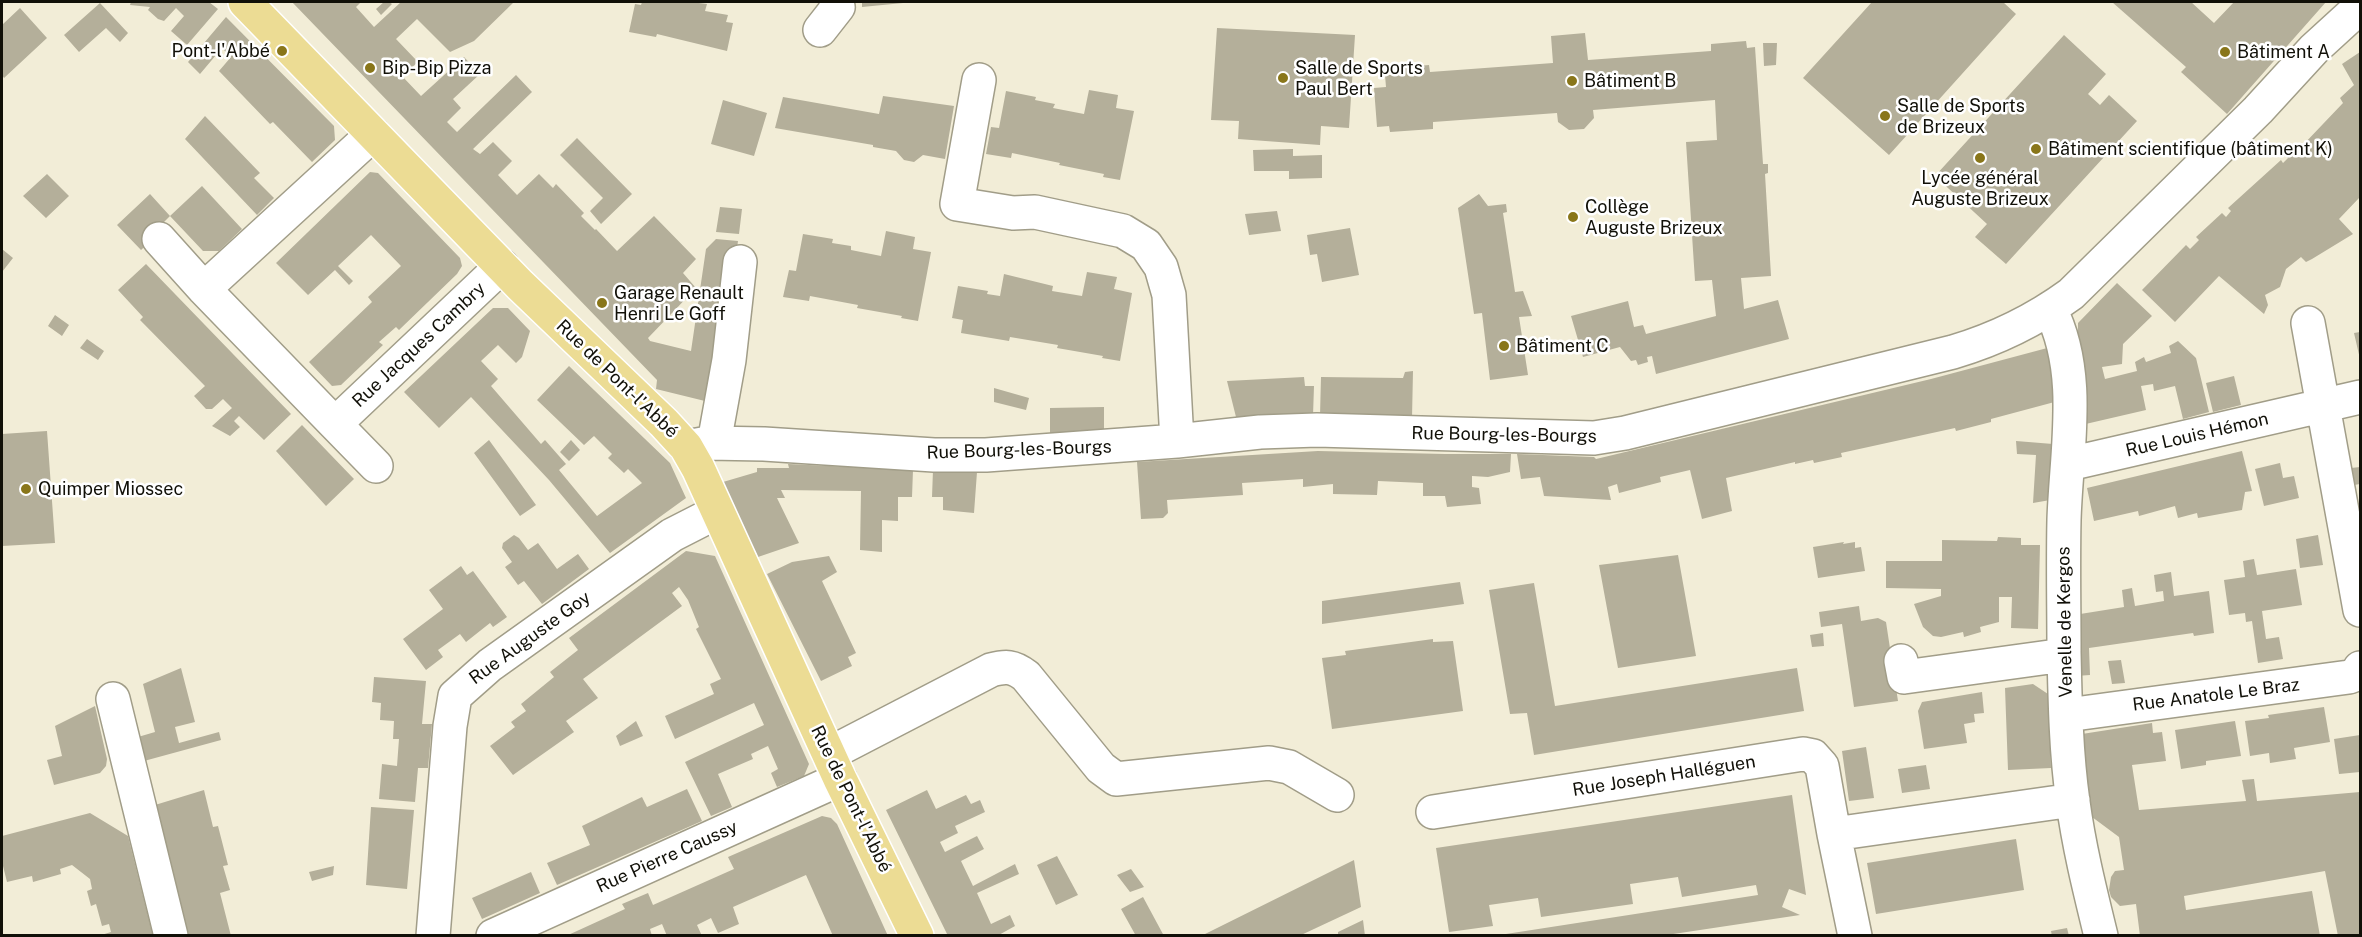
<!DOCTYPE html>
<html>
<head>
<meta charset="utf-8">
<style>
  body { margin:0 }
  #map { position:relative; width:2362px; height:937px; overflow:hidden; background:#f2edd7; font-family:"Public Sans",sans-serif }
  canvas { display:block }
  .frame { position:absolute; inset:0; border:3px solid #111008; pointer-events:none }
</style>
</head>
<body>
<div id="map">
<canvas width="2362" height="937"></canvas>
<div class="frame"></div>
</div>
<script>
const ctx = document.querySelector('canvas').getContext('2d');
ctx.lineJoin = 'round';
function fill(path, color) {
  ctx.fillStyle = color;
  ctx.fill(path, 'evenodd');
}
function stroke(path, color, width, dash) {
  ctx.strokeStyle = color;
  ctx.lineWidth = width;
  ctx.lineCap = dash ? 'butt' : 'round';
  ctx.setLineDash(dash || []);
  ctx.stroke(path);
}
function label(font, color, halo, rows, align = 'center') {
  ctx.font = font + ' "Public Sans",sans-serif';
  ctx.lineWidth = 5;
  ctx.setLineDash([]);
  ctx.textBaseline = 'middle';
  ctx.strokeStyle = halo;
  ctx.fillStyle = color;
  for (const [text, x, y, turn = 0] of rows) {
    ctx.save();
    ctx.translate(x, y);
    ctx.rotate((+turn || 0) * Math.PI / 180);
    ctx.textAlign = isNaN(turn) ? turn : align;
    if (halo) ctx.strokeText(text, 0, 0);
    ctx.fillText(text, 0, 0);
    ctx.restore();
  }
}
fill(new Path2D(`
  M131,2H209L218,9L187,45L171,31L184,16L176,8L164,21L158,19L148,10L150,7L130,5Z
  M292,2H361L356,7L374,27L401,2H514L474,41L450,52L417,19L396,39L418,62L402,76L421,96L464,57L480,74L453,99L461,108L447,122L457,132L516,75L532,92L473,149L480,154L493,142L512,161L498,175L517,195L539,174L553,188L556,184L584,213L581,216L595,230L596,229L617,251L654,216L696,259L683,273L696,288L648,338L650,341L691,351L706,249L716,239L738,241L723,349L709,402L656,389L657,380Z
  M384,2H389L392,4L381,15L376,9Z
  M642,2L664,3L691,2L707,4L705,11L728,15L726,22L733,23L727,51L657,34L656,37L629,32L635,4L641,5Z
  M862,2H902L903,3L862,7Z
  M1872,2H2003L2016,14L1889,155L1803,78Z
  M2112,2H2191L2214,23L2234,2H2326L2227,114L2181,72L2186,67Z
  M100,3L128,33L120,42L106,28L79,52L64,35Z
  M20,8L47,38L4,78L2,75V25Z
  M226,17L334,126L335,140L312,162L273,122L270,124L219,71L231,57L222,48L200,74L188,62Z
  M1217,28L1355,35L1349,128L1321,126L1320,145L1238,139L1239,121L1211,120Z
  M1585,33L1588,60L1711,51V44L1746,41L1747,48L1755,47L1763,164H1768V173L1765,174L1771,276L1741,278L1744,309L1778,300L1789,339L1656,374L1652,356L1647,357L1648,362L1638,365L1636,360L1631,361L1620,347L1583,357L1571,316L1628,301L1634,327L1643,325L1646,334L1716,316L1712,280L1695,281L1686,142L1717,140L1715,100L1593,110L1594,118L1584,129L1569,130L1558,122L1557,113L1433,122V129L1390,132L1389,126L1377,127L1374,88L1386,87L1385,75H1394V68L1429,65L1430,72L1553,63L1551,36Z
  M2064,35L2106,74L2088,94L2100,105L2109,95L2137,121L2006,264L1975,237L1987,224L1935,176Z
  M1763,43H1777L1776,65L1764,66Z
  M2360,52V197L2339,219L2353,234L2312,259L2306,262L2301,257L2286,269L2280,287L2265,295L2268,305L2264,314L2219,276L2175,322L2142,290L2186,245L2190,249L2199,240L2196,237L2222,213L2226,217L2231,211L2228,208L2281,160L2283,163L2288,158L2286,155L2297,143L2302,146L2343,103L2340,98L2354,85L2342,64Z
  M1089,90L1118,95L1116,108L1134,111L1120,180L1103,177L1104,174L1059,165L1060,163L1012,153L1011,158L986,154L991,127L999,128L1006,91L1036,97L1035,100L1055,104L1053,108L1084,114Z
  M883,96L954,106L945,159L923,155L914,162L904,160L896,151L873,147V145L775,128L783,97L879,114Z
  M723,100L767,113L754,156L711,144Z
  M205,116L260,173L254,178L274,198L257,215L185,139Z
  M577,138L632,194L601,224L590,211L603,198L560,155Z
  M1293,149V156L1322,155V178L1289,179V171H1254L1253,150Z
  M370,172L378,173L405,201L460,258L462,266L457,274L399,330L396,327L379,342L383,345L341,385L332,386L309,362L372,302L368,297L401,266L371,235L338,266L353,281L349,285L335,270L308,295L276,263Z
  M47,174L69,196L46,218L23,196Z
  M202,186L242,229L219,251H203L170,216Z
  M150,194L170,216L151,235L154,238L141,250L117,225Z
  M1479,194L1488,206L1506,204L1507,212L1503,213L1515,292L1523,291L1532,316L1519,317L1528,375L1490,380L1482,313L1474,314L1458,208Z
  M720,207L742,209L739,234L716,232Z
  M1277,211L1281,231L1249,235L1245,214Z
  M1350,228L1359,275L1322,282L1317,254L1310,255L1307,235Z
  M886,231L915,237L913,249L931,252L918,321L901,318L902,316L857,308L858,305L810,296L809,301L783,297L789,270L796,271L803,234L833,239L832,243L851,246V250L881,256Z
  M2,249L13,258L2,272Z
  M146,264L291,414L264,440L239,416L234,421L240,427L230,436L212,426L232,408L223,399L212,409H206L194,396L205,386L140,320L143,317L118,290Z
  M1087,272L1117,277L1114,289L1132,293L1120,361L1102,358L1103,356L1057,348L1058,345L1010,337L1009,341L961,333L963,320L952,318L958,286L988,291L987,294L1000,296L1004,274L1053,286L1052,291L1082,296Z
  M2117,283L2152,316L2123,344L2122,364L2102,367L2105,379L2137,371L2135,362L2144,357L2146,362L2171,353L2169,346L2178,341L2196,358L2209,412L2183,419L2175,386L2154,391L2153,384L2141,386L2146,410L2077,426L2078,323Z
  M493,308H508L530,331L522,357L516,363L498,345L481,361L498,379L491,386L541,444L545,440L566,464L559,470L597,516L642,483L628,469L624,473L608,458L612,454L594,436L584,445L537,400L569,366L670,463L686,498L610,553L549,480L471,397L439,428L404,392Z
  M55,315L69,325L62,336L48,326Z
  M2360,332V359L2354,333Z
  M87,339L104,351L98,360L80,348Z
  M2051,347L2062,400L1991,419V422L1956,431L1955,428L1841,453L1842,457L1814,463L1813,460L1795,464V462L1726,478L1732,511L1702,519L1690,470L1660,477L1661,482L1619,493L1617,484L1608,487L1611,500L1544,496L1540,477L1521,479L1517,454L1594,457L1596,459L1931,379Z
  M1413,371L1412,418L1320,416L1321,377L1403,378L1405,372Z
  M2234,376L2241,405L2213,412L2206,383Z
  M1304,377L1305,386H1314L1313,416L1237,421L1227,381Z
  M994,388L1029,398L1026,410L994,402Z
  M1104,407V432L1050,434V408Z
  M302,425L354,479L326,506L276,451Z
  M47,431L55,543L2,546V434Z
  M489,440L536,505L520,516L474,453Z
  M571,440L580,450L569,461L560,452Z
  M2016,441L2053,444L2056,499L2033,503L2036,455L2017,454Z
  M1318,451L1445,454H1511L1510,472L1488,477L1472,476V487L1479,488L1481,504L1447,507L1445,496H1423V483L1378,481L1377,495L1333,494V484L1303,487V479L1242,483L1243,495L1167,500L1168,513L1163,518L1141,519L1137,462Z
  M2242,451L2252,491L2245,492L2242,510L2198,518L2197,513L2178,518L2175,506L2139,516L2138,511L2094,521L2087,488Z
  M2280,463L2283,478L2294,476L2299,498L2264,506L2255,469Z
  M788,464L913,470L912,497H898V521L882,520V552L860,550L861,491L781,490L785,498H777L799,543L758,557L728,496L723,482L757,472V468H789Z
  M2360,467V484L2354,485L2351,468Z
  M933,470L977,472L974,513L943,510V497H932Z
  M514,535L519,538L528,550L538,543L557,569L578,554L589,569L542,604L524,581L518,585L505,567L512,562L502,548L503,543Z
  M2318,535L2323,565L2300,568L2296,539Z
  M1998,537L2021,538V545H2040L2038,629L2011,628L2012,597H1999V622L1980,627L1981,632L1964,637L1963,632L1941,637L1933,636L1923,627L1914,604L1941,596V589L1886,588V561H1942V540L1997,541Z
  M1844,542L1843,544L1855,542V548L1861,547L1865,571L1818,578L1813,547Z
  M686,551L715,556L809,764L804,776L777,787L771,773L778,769L768,746L751,754L753,759L718,774L732,807L711,816L685,762L764,725L754,703L675,739L665,716L714,694L710,684L721,679L696,629L699,627L688,600L679,587L672,593L682,606L583,679L598,698L566,721L574,732L513,775L490,746L515,727L511,722L526,711L521,704L554,677L550,672L578,650L569,638Z
  M1678,555L1696,656L1618,668L1599,565Z
  M829,556L837,572L822,581L856,653L848,657L852,666L821,681L767,574L792,562Z
  M2254,559L2257,575L2296,569L2302,605L2262,611L2266,639L2279,637L2283,659L2258,663L2252,621L2246,622L2245,613L2229,615L2224,580L2245,577L2243,561Z
  M461,566L467,575L473,571L507,617L493,627L490,623L466,642L460,634L438,650L443,657L426,670L403,639L443,609L429,590Z
  M2171,572L2174,596L2209,591L2214,633L2194,636L2193,633L2089,648L2090,675L2076,676L2074,615L2124,607L2122,590L2132,588L2135,606L2164,601L2163,591L2156,592L2154,575Z
  M1460,582L1464,604L1322,624V601Z
  M1534,583L1555,706L1797,668L1804,711L1534,755L1527,713L1510,714L1489,590Z
  M1859,606L1861,621L1878,618L1886,622L1898,701L1854,707L1842,624L1821,627L1819,612Z
  M1823,633L1824,646L1812,647L1810,635Z
  M1433,639V642L1453,641L1463,711L1332,729L1322,658L1346,655L1345,651Z
  M2121,660L2125,683L2112,684L2108,661Z
  M181,668L195,722L175,727L179,743L219,732L221,740L144,761L138,737L155,732L143,684Z
  M374,677L426,681L422,724H432L428,768H418L415,802L379,799L382,764L397,766L399,739H393L394,721L380,720L381,703L372,702Z
  M2033,684L2048,694L2051,768L2008,770L2005,688Z
  M1982,692L1984,713L1974,714L1975,722L1964,724L1967,743L1924,749L1918,711L1922,702Z
  M95,706L107,759L106,766L100,773L54,785L47,760L62,756L55,726Z
  M2324,707L2330,742L2294,748L2296,759L2270,763L2269,753L2250,756L2245,721L2269,718L2268,715Z
  M636,721L643,736L620,746L616,736Z
  M2235,721L2241,756L2206,761V765L2181,769L2175,730Z
  M2152,723L2153,733L2162,732L2166,761L2132,765L2139,810L2246,801L2242,780L2254,779L2257,801L2360,792V936H2338L2325,871L2184,896L2186,910L2312,891L2320,936H2140L2136,904L2120,906L2111,897L2109,890L2111,877L2115,871L2124,870L2119,837L2088,814L2082,734Z
  M2360,735V772L2339,774L2334,739Z
  M1866,747L1874,798L1849,801L1842,751Z
  M1926,765L1930,789L1902,793L1898,769Z
  M687,789L702,821L557,885L547,863L590,845L582,826L642,797L647,807Z
  M204,790L213,827L218,826L228,865L223,866L230,890L220,893L231,936H189L155,805Z
  M927,790L936,809L966,795L971,804L980,800L985,812L955,826L958,833L940,842L945,852L977,836L984,849L961,861L973,886L1015,864L1019,874L977,893L991,924L1010,915L1015,926L997,936H948L886,810Z
  M1792,795L1806,895L1789,889L1782,907L1800,915L1660,936H1493L1758,895L1756,885L1682,897L1678,877L1630,884L1633,904L1541,917L1538,898L1489,905L1493,926L1449,932L1436,848Z
  M371,807L414,810L407,889L366,885Z
  M90,813L128,836L153,936H98L111,932L109,924L102,926L96,904L91,906L87,891L92,889L90,879L72,865L60,869L61,874L33,882L32,876L7,882L2,862V836Z
  M822,816L831,818L837,824L888,936H833L806,875L733,907L739,924L718,933L711,918L697,925L702,936H667L662,924L650,929L652,936H566L625,909L622,904L648,893L653,905L734,869L728,857Z
  M2016,839L2024,890L1876,914L1867,863Z
  M1057,856L1078,895L1056,905L1037,865Z
  M1354,860L1361,907L1299,936H1201Z
  M334,866L333,875L312,881L309,872Z
  M1131,869L1144,887L1130,892L1117,875Z
  M531,872L540,893L482,919L472,898Z
  M1143,897L1164,936H1136L1121,909Z
  M1363,920L1365,936H1338V932Z
  M2067,928L2069,936H2052L2051,931Z`), '#b4af9a');
const minor = new Path2D(`
  M820,30L838,7L836,2
  M979,80L957,204L1013,213L1035,212L1123,231L1146,245L1161,267L1169,295L1177,441
  M373,134L204,289L335,424L502,266
  M159,239L204,289
  M2050,309C2083,373 2066,451 2064,520C2063,564 2064,608 2064,652C2065,701 2066,753 2073,802C2079,847 2090,891 2101,936
  M2308,323L2360,610
  M335,424L376,466
  M714,443L729,360L740,262
  M686,447L708,443L764,444L934,455H986L1177,441L1260,432L1317,430L1594,438L1625,433L1953,352C1997,339 2034,321 2071,294L2258,110L2314,49L2360,7
  M2069,464L2360,397
  M1901,661L1904,677L2064,655
  M113,699L171,936
  M2067,715L2349,677L2357,674L2360,668
  M829,754L991,670C1006,666 1013,666 1026,676L1101,768L1116,779L1269,763L1289,767L1337,795
  M1433,812L1803,754L1813,756L1822,766L1834,834L2073,800
  M1834,834L1855,936
  M433,936L450,726L455,696L490,665L672,535L717,512
  M493,936L840,779`);
const major = new Path2D(`
  M245,2L520,285L664,423L686,447L698,468L840,779L917,936`);
stroke(minor, '#a19d88', 36);
stroke(major, '#fff', 36);
stroke(minor, '#fff', 33);
stroke(major, '#ecdc94', 33);
for (const [x, y, r, color] of [
  [282,51,6,"#89761a"],
  [2225,52,6,"#89761a"],
  [370,68,6,"#89761a"],
  [1283,78,6,"#89761a"],
  [1572,81,6,"#89761a"],
  [1885,116,6,"#89761a"],
  [2036,149,6,"#89761a"],
  [1980,158,6,"#89761a"],
  [1573,217,6,"#89761a"],
  [602,303,6,"#89761a"],
  [1504,346,6,"#89761a"],
  [26,489,6,"#89761a"]
]) {
  const dot = new Path2D();
  dot.arc(x, y, r, 0, 2 * Math.PI);
  ctx.fillStyle = color;
  ctx.fill(dot);
  stroke(dot, '#fff', 2);
}
label('18px', '#111008', '#fff', [
  ["Pont-l'Abbé",270,51,"right"],
  ["Bâtiment A",2237,52],
  ["Bip-Bip Pizza",382,68],
  ["Salle de Sports",1295,68],
  ["Paul Bert",1295,89],
  ["Bâtiment B",1584,81],
  ["Salle de Sports",1897,106],
  ["de Brizeux",1897,127],
  ["Bâtiment scientifique (bâtiment K)",2048,149],
  ["Lycée général",1980,178,"center"],
  ["Auguste Brizeux",1980,199,"center"],
  ["Collège",1585,207],
  ["Auguste Brizeux",1585,228],
  ["Garage Renault",614,293],
  ["Henri Le Goff",614,314],
  ["Bâtiment C",1516,346],
  ["Quimper Miossec",38,489]
], 'left');
label('18px', '#111008', '#fff', [
  ["Rue Jacques Cambry",419,345,-43],
  ["Rue de Pont-l'Abbé",617,379,44],
  ["Rue Bourg-les-Bourgs",1504,435,1],
  ["Rue Louis Hémon",2197,435,-13],
  ["Rue Bourg-les-Bourgs",1019,450,-2],
  ["Venelle de Kergos",2065,622,-91],
  ["Rue Auguste Goy",530,638,-36],
  ["Rue Anatole Le Braz",2216,695,-7],
  ["Rue Joseph Halléguen",1664,776,-9],
  ["Rue de Pont-l'Abbé",851,799,64],
  ["Rue Pierre Caussy",667,857,-24]
]);
</script>
</body>
</html>
